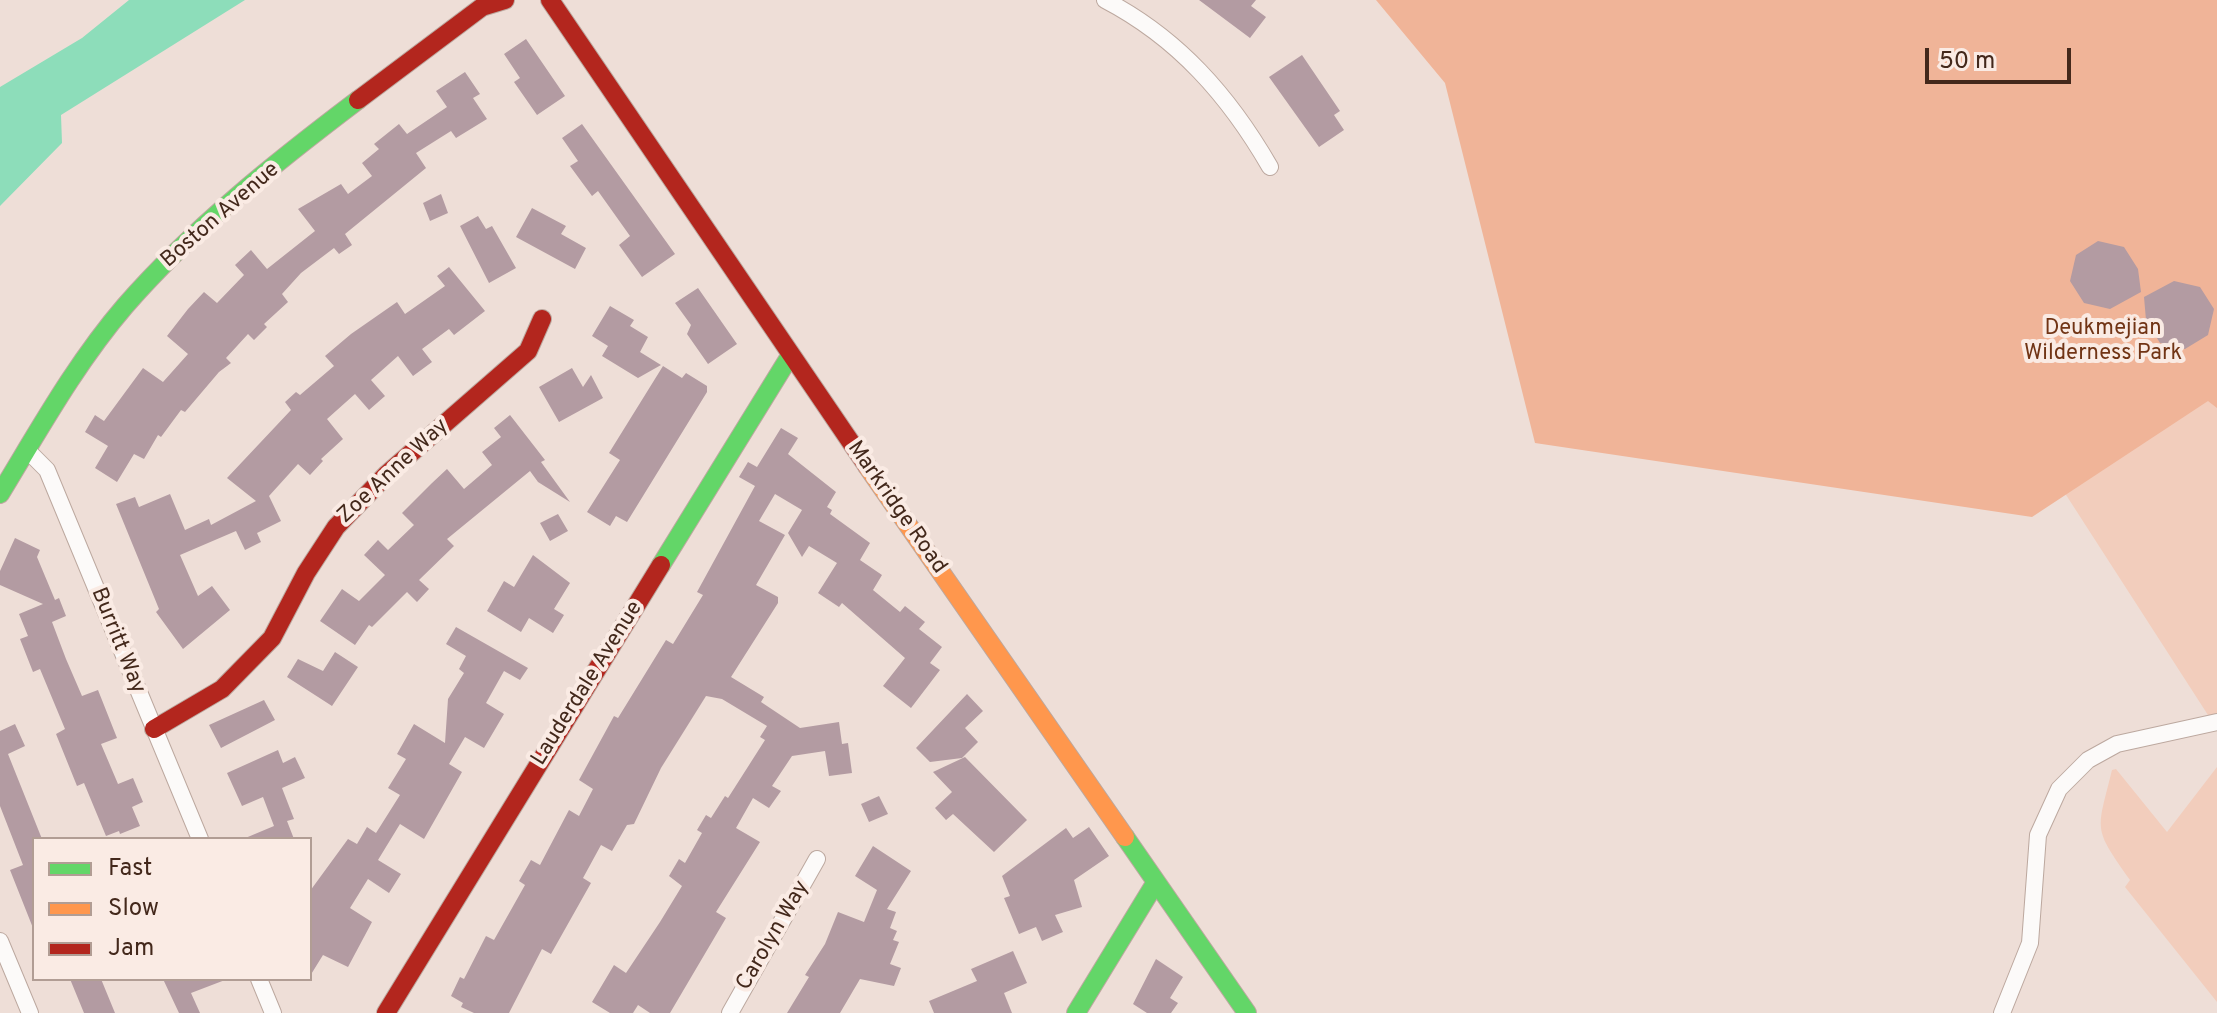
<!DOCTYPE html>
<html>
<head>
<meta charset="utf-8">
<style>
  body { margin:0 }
  #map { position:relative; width:2217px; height:1013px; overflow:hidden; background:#eeded7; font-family:Overpass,sans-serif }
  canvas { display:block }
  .legend { position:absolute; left:32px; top:837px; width:280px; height:144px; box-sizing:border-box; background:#faebe4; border:2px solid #b19d94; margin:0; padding:10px 14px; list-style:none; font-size:24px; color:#43281b }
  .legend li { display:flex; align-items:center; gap:16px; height:40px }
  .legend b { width:40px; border:2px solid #b19d94 }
  .scale { position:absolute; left:1925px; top:48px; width:146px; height:36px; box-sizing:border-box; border:4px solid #43281b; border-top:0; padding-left:10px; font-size:24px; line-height:28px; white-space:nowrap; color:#43281b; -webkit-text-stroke:6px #faebe4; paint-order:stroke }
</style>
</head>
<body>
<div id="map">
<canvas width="2217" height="1013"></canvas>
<ul class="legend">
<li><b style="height:10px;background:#63d668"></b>Fast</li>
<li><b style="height:10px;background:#ff974d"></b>Slow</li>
<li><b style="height:10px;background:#b3261e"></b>Jam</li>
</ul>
<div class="scale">50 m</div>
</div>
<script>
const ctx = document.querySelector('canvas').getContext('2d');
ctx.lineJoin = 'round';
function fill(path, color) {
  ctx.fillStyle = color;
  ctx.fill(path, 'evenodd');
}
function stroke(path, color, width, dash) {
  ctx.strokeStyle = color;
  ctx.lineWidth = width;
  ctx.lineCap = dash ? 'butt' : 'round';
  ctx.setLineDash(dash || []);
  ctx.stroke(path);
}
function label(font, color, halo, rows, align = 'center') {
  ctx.font = font + ' Overpass,sans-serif';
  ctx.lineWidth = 8;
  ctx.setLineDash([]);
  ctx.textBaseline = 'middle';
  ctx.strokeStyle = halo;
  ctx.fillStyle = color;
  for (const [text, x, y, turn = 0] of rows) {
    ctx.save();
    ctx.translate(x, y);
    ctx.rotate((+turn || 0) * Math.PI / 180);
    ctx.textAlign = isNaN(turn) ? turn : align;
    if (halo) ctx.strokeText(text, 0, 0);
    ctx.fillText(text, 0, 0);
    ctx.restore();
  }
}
fill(new Path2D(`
  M2217,0V729L1970,346Z
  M2217,767V1002L2125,887L2130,880C2092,826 2097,832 2112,770L2116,769L2167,832Z`), '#f2cdbc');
fill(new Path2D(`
  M1376,0H2217V408L2208,401L2032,517L1535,443L1445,83Z`), '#f0b498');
fill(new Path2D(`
  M129,0H245L61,115L62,143L0,206V87L82,38Z`), '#8dddba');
fill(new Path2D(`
  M1199,0H1256L1251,6L1266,17L1250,38Z
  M526,39L565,96L537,115L514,82L520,78L504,54Z
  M1302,55L1340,111L1334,115L1344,130L1319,147L1269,77Z
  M465,72L480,94L473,98L487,119L456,138L451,131L416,153L426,168L345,234L352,245L339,254L334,248L301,273L282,294L288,302L264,324L267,327L254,340L248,334L226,358L231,363L219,372L185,412L181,410L161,437L158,435L144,459L134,454L117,482L95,468L108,446L85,432L95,415L104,421L143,368L163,382L188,354L167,336L188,309L204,292L217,303L244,275L235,265L251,250L267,269L315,231L298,209L341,184L348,194L372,176L362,163L379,149L374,144L399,124L407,134L447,107L436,91Z
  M582,124L675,254L642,277L619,245L630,236L598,191L592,196L570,166L578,161L562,138Z
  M441,194L448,213L430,221L423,203Z
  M532,208L566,226L561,234L586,248L575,269L516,237Z
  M478,216L486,229L492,226L516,268L489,283L460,226Z
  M2098,241L2124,247L2138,269L2141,292L2110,309L2084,303L2070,281L2076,255Z
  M449,267L485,311L454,335L449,329L422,349L432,362L413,376L398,356L371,380L385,396L369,410L355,394L327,419L343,439L321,459L323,461L310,475L298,464L269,496L281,521L257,533L261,542L245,550L236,531L180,555L198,596L212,586L230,610L183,649L156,612L159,609L116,504L135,497L139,507L170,494L185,530L209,519L211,525L256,501L227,478L291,410L285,402L296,392L300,395L334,366L325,356L351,334L397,302L405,314L445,286L437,276Z
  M2174,281L2200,287L2214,309L2208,335L2185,349L2160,343L2146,320L2144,297Z
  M698,288L737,344L708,364L687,334L691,325L675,303Z
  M610,306L634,320L630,326L648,337L640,352L661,365L638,378L602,356L608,346L592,336Z
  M663,366L682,378L686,373L707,386V392L627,522L616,516L610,526L587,512L620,460L609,453Z
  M572,368L583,387L591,375L603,398L559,422L539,387Z
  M510,415L545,460L541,462L570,502L538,482L530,471L447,539L454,546L419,580L429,589L417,602L407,592L372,627L369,625L355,645L320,621L342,589L359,601L385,575L364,555L378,540L388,550L414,525L402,513L432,483L447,469L464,489L492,465L482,452L501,437L494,428Z
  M781,428L798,438L788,454L836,492L827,507L832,510L830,514L870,543L860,560L882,575L873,590L900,612L905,606L925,622L919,629L942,647L930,663L940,670L911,708L883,686L905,658L842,603L839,607L818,593L837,563L809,546L802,557L788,533L802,510L775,494L759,521L785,535L756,585L778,597V603L731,677L764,697L761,702L800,728L839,722L842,744L848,743L852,773L829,776L825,751L792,756L772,786L781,791L769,808L753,798L736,828L760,842L716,912L726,918L670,1013H650L638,1005L633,1013H610L592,1002L614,965L626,973L660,922L682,886L669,876L679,859L685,863L702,833L697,830L706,815L711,818L725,796L728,798L765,740L760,737L767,726L722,699L706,696L661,768L634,824L627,825L612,851L601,845L583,878L591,883L551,954L542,949L509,1013H474L461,1007L463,1003L451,996L460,977L464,979L486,936L494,940L525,885L519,881L531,860L540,865L569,810L579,816L593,789L579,780L614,716L618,718L666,640L673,644L703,595L697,592L755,486L739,477L748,462L757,467Z
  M558,514L568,531L550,541L540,523Z
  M15,538L40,550L37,557L55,600L59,598L66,616L52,622L66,659L82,696L98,690L117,738L101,744L118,784L133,778L143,802L132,807L140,826L120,834L119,831L106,836L84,783L77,786L56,734L65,729L40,669L33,672L20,639L28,636L19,614L43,604L0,585V571Z
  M533,555L570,583L554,609L564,615L553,633L529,618L521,632L487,611L504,581L514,587Z
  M456,627L528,668L520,680L504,671L486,703L504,714L484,748L465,737L449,764L462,772L424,839L400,824L378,860L401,874L389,893L368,879L350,908L372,922L348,967L323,955L310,976V891L348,839L357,844L367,827L376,833L400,795L388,788L406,759L397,754L414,724L445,743L448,699L464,673L459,669L466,656L446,644Z
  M335,652L358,667L332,706L287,677L298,659L323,671Z
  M967,694L983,711L965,728L978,742L962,758L930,762L916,748Z
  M264,700L275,720L221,748L209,725Z
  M15,724L25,746L8,754L42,839H34L33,928L10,870L23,865L0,806V731Z
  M278,750L283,763L295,757L305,778L282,788L294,819L287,821L294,839H243L274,826L263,797L242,806L227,773Z
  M965,757L1027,820L994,852L953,814L946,820L935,808L952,792L933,772Z
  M879,796L888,814L869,822L861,804Z
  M1089,827L1109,856L1074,880L1082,907L1055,915L1063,932L1042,941L1036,927L1019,934L1004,898L1010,896L1002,876L1066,828L1073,838Z
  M873,846L911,871L887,909L896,912L890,928L897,931L893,940L899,942L890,964L901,968L894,986L860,979L840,1013H787L809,977L805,975L825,944L838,912L864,922L877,890L855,876Z
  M1013,951L1027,983L1004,993L1012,1013H934L929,1001L977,981L971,969Z
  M1156,959L1183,977L1170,998L1178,1003L1171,1013H1147L1133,1004Z
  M70,979H101L115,1013H84Z
  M163,979H225V980L191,993L200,1013H179Z`), '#b39ba2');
const street = new Path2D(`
  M1105,0C1178,38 1229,96 1270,167
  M27,450L47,470L200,839
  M0,941L30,1013
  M259,979L273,1013
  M730,1013L817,859
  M2002,1013L2030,943L2038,835L2059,789L2088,760L2117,744L2217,722`);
const fast = new Path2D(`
  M0,494C39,430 76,363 125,306C193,228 276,162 358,100
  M661,565L790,356
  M1125,837L1247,1013
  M1076,1013L1156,882`);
const slow = new Path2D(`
  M867,466L1125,837`);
const jam = new Path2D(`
  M550,0L867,466
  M358,100L482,7L505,0
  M154,729L222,689L272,638L306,573L336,527L387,474L528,351L542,319
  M386,1013L661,565`);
stroke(street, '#bca89f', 18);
stroke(fast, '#bca89f', 20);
stroke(slow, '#bca89f', 20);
stroke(jam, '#bca89f', 20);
stroke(street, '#fcfaf9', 16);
stroke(fast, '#63d668', 18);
stroke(slow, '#ff974d', 18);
stroke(jam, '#b3261e', 18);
label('22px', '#43281b', '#faebe4', [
  ["Boston Avenue",221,216,-41],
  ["Zoe Anne Way",394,472,-43],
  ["Markridge Road",896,508,55],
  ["Burritt Way",117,641,68],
  ["Lauderdale Avenue",588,684,-58],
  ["Carolyn Way",774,936,-60]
]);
label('22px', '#713415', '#faebe4', [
  ["Deukmejian",2103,330],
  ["Wilderness Park",2103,355]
]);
</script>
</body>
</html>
